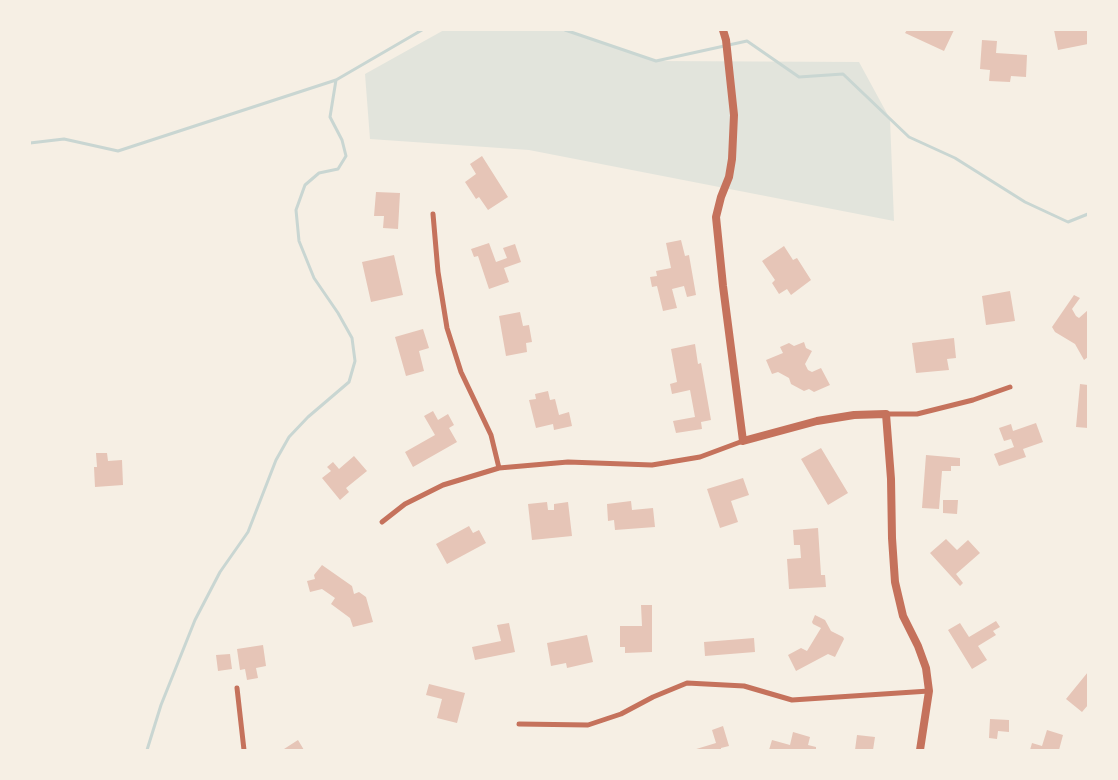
<!DOCTYPE html>
<html>
<head>
<meta charset="utf-8">
<style>
  body { margin:0 }
  #map { position:relative; width:1118px; height:780px; overflow:hidden; background:#f6efe4; font-family:"Libre Baskerville",serif }
  canvas { display:block }
  .frame { position:absolute; inset:0; border:31px solid #f6efe4; pointer-events:none }
</style>
</head>
<body>
<div id="map">
<canvas width="1118" height="780"></canvas>
<div class="frame"></div>
</div>
<script>
const ctx = document.querySelector('canvas').getContext('2d');
ctx.lineJoin = 'round';
function fill(path, color) {
  ctx.fillStyle = color;
  ctx.fill(path, 'evenodd');
}
function stroke(path, color, width, dash) {
  ctx.strokeStyle = color;
  ctx.lineWidth = width;
  ctx.lineCap = dash ? 'butt' : 'round';
  ctx.setLineDash(dash || []);
  ctx.stroke(path);
}
fill(new Path2D(`
  M444,30H565L656,61L859,62L890,119L894,221L529,150L370,139L365,74Z`), '#e2e4dc');
stroke(new Path2D(`
  M565,30L656,61L747,41L799,77L843,74L909,137L955,158L1025,202L1068,222L1088,214
  M30,143L64,139L118,151L336,80L422,30
  M147,750L161,705L195,620L220,572L248,532L276,460L289,437L308,417L349,382L355,361L352,338L338,313L314,278L299,241L296,210L305,185L319,173L338,169L346,156L342,140L330,117L336,80`), '#c9d6d2', 3);
fill(new Path2D(`
  M907,30H954L944,51L905,33Z
  M1054,30H1088V44L1058,50Z
  M982,40L997,41L996,53L1027,55L1026,77L1011,76L1010,82L989,81L990,70L980,69Z
  M482,156L508,197L488,210L479,197L476,199L465,182L476,174L470,164Z
  M376,192L400,193L398,229L383,228L384,216H374Z
  M681,240L685,256L689,255L696,295L687,297L684,286L672,289L677,308L663,311L657,286L652,287L650,277L657,276L656,271L671,268L666,243Z
  M489,243L496,262L507,258L503,248L515,244L521,262L504,268L509,282L489,289L478,256L474,257L471,249Z
  M784,246L793,260L797,258L811,280L791,295L787,289L779,294L772,283L775,280L762,261Z
  M394,255L403,295L371,302L362,262Z
  M1010,291L1015,321L986,325L982,296Z
  M1074,295L1080,298L1072,309L1076,316L1079,318L1088,310V357L1084,360L1075,344L1055,332L1052,327Z
  M520,312L523,326L529,325L532,342L526,343L527,352L506,356L499,316Z
  M423,329L429,348L419,351L424,371L406,376L395,337Z
  M954,338L956,358L947,359L949,370L916,373L912,343Z
  M804,342L806,348L812,351L805,364L808,370L812,372L821,368L830,385L814,392L809,389L804,391L791,384L789,378L778,372L772,374L766,360L783,353L780,347L789,343L794,346Z
  M695,344L698,364L701,363L711,420L701,422L702,429L676,433L673,421L695,417L690,390L672,394L670,384L677,382L671,349Z
  M1080,384L1088,385V428L1076,427Z
  M548,391L550,400L555,399L559,415L569,412L572,426L554,430L553,424L536,428L529,400L536,399L535,394Z
  M433,411L438,420L448,414L454,425L449,428L457,442L413,467L405,452L435,435L424,416Z
  M1036,423L1043,442L1023,449L1026,457L999,466L994,454L1014,447L1011,439L1004,441L999,428L1011,424L1013,431Z
  M821,448L848,493L828,505L801,459Z
  M96,453H107L108,461L122,460L123,485L95,487L94,467H97Z
  M926,455L960,458V466H951V471H942L939,509L922,508Z
  M354,456L367,471L346,488L349,492L340,500L322,478L331,471L327,467L333,462L339,469Z
  M743,478L749,495L731,501L738,522L720,528L707,489Z
  M943,500H958L957,514L943,513Z
  M631,501L632,510L653,508L655,527L615,530L614,520L608,521L607,504Z
  M547,502L548,510H554V504L568,502L572,536L532,540L528,504Z
  M469,526L473,533L479,530L486,543L447,564L436,544Z
  M818,528L821,575H825L826,587L789,589L787,559L801,558L800,545H794L793,530Z
  M946,539L957,550L968,540L980,553L956,574L963,583L960,586L930,553Z
  M322,565L352,586L354,594L359,592L366,597L373,622L353,627L350,618L331,604L335,598L322,589L310,592L307,581L315,579L314,575Z
  M641,605H652V652L625,653V647H620V626H642Z
  M815,615L825,620L831,631L843,637L844,639L835,657L828,654L796,671L788,655L801,648L807,651L821,628L813,624L812,622Z
  M996,621L1000,627L993,631L996,635L978,646L987,660L972,669L948,630L960,623L969,637Z
  M509,623L515,652L475,660L472,647L501,641L497,625Z
  M587,635L593,662L567,668L566,663L551,666L547,643Z
  M754,638L755,652L705,656L704,642Z
  M263,645L266,666L256,668L258,678L247,680L245,669L240,670L237,649Z
  M230,654L232,669L218,671L216,655Z
  M1088,672V705L1082,712L1066,699Z
  M429,684L465,693L457,723L437,718L442,699L426,695Z
  M990,719L1009,720V732L998,731L997,739L989,738Z
  M723,726L729,746L721,748V750H693L716,743L712,730Z
  M1047,730L1063,735L1059,750H1030L1032,743L1042,746Z
  M793,732L810,737L808,745L816,747V750H769L772,740L790,745Z
  M857,735L875,737L873,750H855Z
  M298,740L304,750H285L284,749Z`), '#e6c5b7');
stroke(new Path2D(`
  M433,214L438,272L447,328L461,372L491,435L499,468
  M886,414H917L973,400L1010,387
  M382,522L405,504L443,485L499,468L568,462L652,465L700,457L743,441
  M237,688L244,750
  M519,724L588,725L621,714L653,697L687,683L744,686L792,700L929,691`), '#c5725c', 5);
stroke(new Path2D(`
  M723,30L726,40L734,115L732,159L729,177L721,197L716,217L723,286L743,441L817,421L854,415L886,414L891,479L892,538L895,582L903,616L918,646L926,668L929,691L920,750`), '#c5725c', 8);
</script>
</body>
</html>
